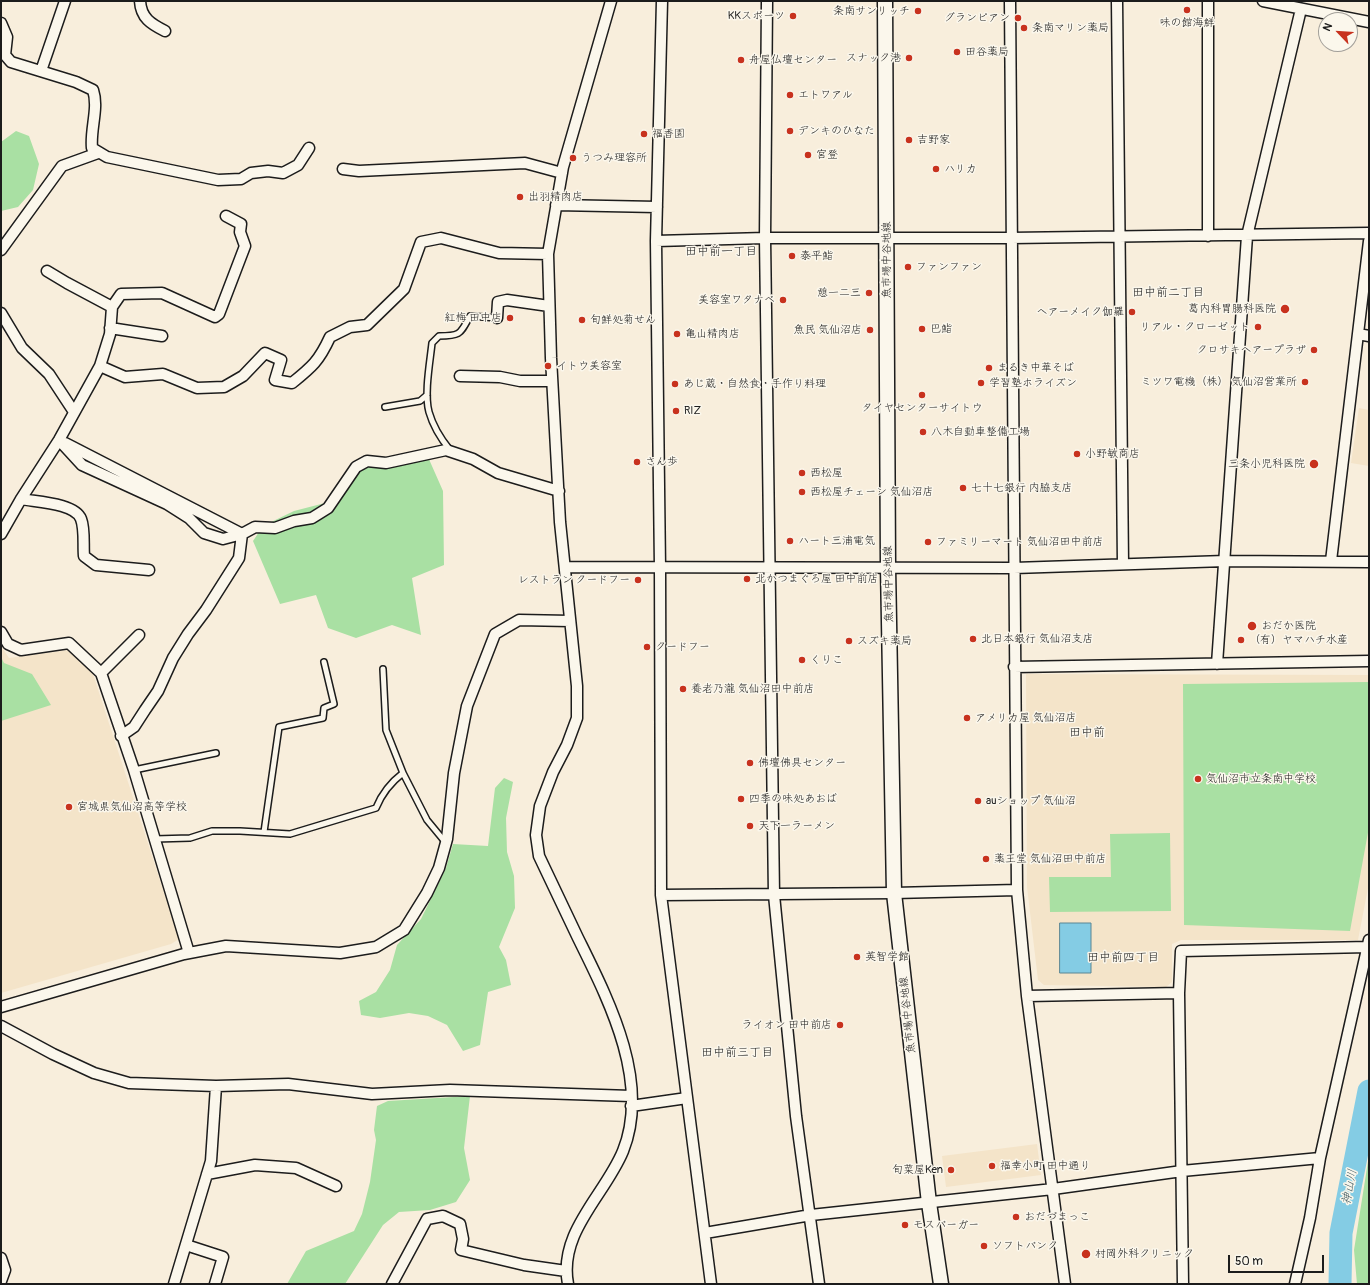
<!DOCTYPE html>
<html>
<head>
<meta charset="utf-8">
<style>
  body { margin:0 }
  #map { position:relative; width:1370px; height:1285px; overflow:hidden; background:#f8eedc; font-family:Pangolin,sans-serif }
  canvas { display:block }
  .frame { position:absolute; inset:0; border:2px solid #1c1c1c; pointer-events:none }
  .north { position:absolute; left:1318px; top:12px; width:40px; height:40px; box-sizing:border-box; background:#fbf7ec; border:1px solid #a29f99; border-radius:50%; rotate:295deg; font-size:11px; font-weight:700; line-height:16px; text-align:center; color:#1c1c1c }
  .north::after { content:''; display:block; margin:auto; width:14px; height:18px; background:#c8321e; clip-path:polygon(50% 0,100% 100%,50% 72%,0 100%) }
  .scale { position:absolute; left:1228px; top:1255px; width:96px; height:18px; box-sizing:border-box; border:2px solid #1c1c1c; border-top:0; padding-left:5px; font-size:12px; line-height:14px; white-space:nowrap; color:#1c1c1c; -webkit-text-stroke:3px #fbf7ec; paint-order:stroke }
</style>
</head>
<body>
<div id="map">
<canvas width="1370" height="1285"></canvas>
<div class="frame"></div>
<div class="north">N</div>
<div class="scale">50 m</div>
</div>
<script>
const ctx = document.querySelector('canvas').getContext('2d');
ctx.lineJoin = 'round';
function fill(path, color) {
  ctx.fillStyle = color;
  ctx.fill(path, 'evenodd');
}
function stroke(path, color, width, dash) {
  ctx.strokeStyle = color;
  ctx.lineWidth = width;
  ctx.lineCap = dash ? 'butt' : 'round';
  ctx.setLineDash(dash || []);
  ctx.stroke(path);
}
function label(font, color, halo, rows, align = 'center') {
  ctx.font = font + ' Pangolin,"Klee One",sans-serif';
  ctx.lineWidth = 3;
  ctx.setLineDash([]);
  ctx.textBaseline = 'middle';
  ctx.strokeStyle = halo;
  ctx.fillStyle = color;
  for (const [text, x, y, turn = 0] of rows) {
    ctx.save();
    ctx.translate(x, y);
    ctx.rotate((+turn || 0) * Math.PI / 180);
    ctx.textAlign = isNaN(turn) ? turn : align;
    if (halo) ctx.strokeText(text, 0, 0);
    ctx.fillText(text, 0, 0);
    ctx.restore();
  }
}
fill(new Path2D(`
  M1359,408L1369,410V466L1351,463Z
  M1,646L9,658L69,650L93,674L179,939L171,944L1,993Z
  M1026,674L1369,675V883L1358,940H1181L1172,944V982L1166,987L1044,985L1038,980L1027,887Z
  M1037,1144L1041,1175L946,1187L942,1156Z`), '#f4e4c9');
fill(new Path2D(`
  M16,131L29,136L39,164L33,190L18,207L1,211V142Z
  M395,455L428,457L443,491L444,565L412,578L421,635L392,625L356,638L328,628L316,595L280,604L253,541L263,526L294,511L325,503L347,477Z
  M1,657L4,663L32,674L51,705L1,721Z
  M1369,682V827L1350,931L1184,925L1183,684Z
  M504,778L513,782L506,818L507,852L514,876L515,908L499,947L506,960L511,985L488,992L480,1045L463,1051L447,1025L428,1016L409,1013L380,1018L361,1015L359,1001L376,992L390,970L397,945L421,919L446,868L453,844L488,846L495,788Z
  M1170,833L1171,911L1050,912L1049,877H1111L1110,834Z
  M470,1096L464,1148L470,1180L456,1202L430,1210L399,1212L383,1225L345,1284H287L306,1251L354,1231L362,1214L370,1182L376,1140L374,1130L377,1106L388,1101Z
  M1369,1155V1284H1357L1354,1250Z`), '#a9e0a3');
const water = new Path2D(`
  M1060,923H1091V973H1060Z`);
fill(water, '#84cce4');
stroke(water, '#5a8694', 1);
stroke(new Path2D(`
  M1300,3L1301,1`), '#5a8694', 4);
stroke(new Path2D(`
  M1340,1284L1341,1233L1369,1091`), '#84cce4', 23);
const lane = new Path2D(`
  M385,407L420,401L427,395
  M450,450C441,439 433,426 429,412C424,394 430,362 432,343L439,336C461,336 460,334 470,316L497,318
  M134,770L216,753
  M403,773L427,820L446,843
  M264,832L279,727L323,718L324,708L334,704L324,662
  M155,839L190,838L212,831H240L290,834L376,808C382,793 390,783 403,773L386,730L383,669`);
const street = new Path2D(`
  M140,1C141,18 151,24 165,31
  M662,1L656,241L660,568L661,895L711,1284
  M767,1L765,238L774,895L796,1116L819,1284
  M1010,1L1017,890L1027,996L1065,1284
  M1117,1L1123,563
  M1208,1V236
  M1263,1L1369,22
  M1,23L7,37L5,55L11,62L76,82L93,90C99,108 90,129 92,148L107,157L218,180L241,179L251,173L268,171L283,173L298,165L309,148
  M41,71L65,1
  M343,169L359,171L525,163L562,173
  M556,205L657,207
  M656,241L765,238H1011L1369,233
  M1,250L62,166L98,153
  M47,271L67,283L112,307
  M1,313L22,348L49,374L74,412
  M497,318L498,302L507,300L549,306
  M110,328L162,336
  M1358,334L1369,336
  M100,366L125,377L163,374L197,388L224,387L243,376L265,353L281,360L275,380L292,383C312,367 319,361 330,337L350,327L367,325L404,289L421,242L441,238L499,253L548,254
  M460,376L500,377L520,381H552
  M59,440L82,465L167,504L189,518L204,533L223,539L242,534L255,527L275,528L294,521L312,518L328,508L356,467L367,461L386,463L446,450L473,459L498,473L559,491
  M65,443L242,534L239,558L206,610L188,634L173,658L158,691L145,710L134,727L121,736
  M21,499C36,502 75,503 81,519C85,529 83,545 84,556L96,565L149,570
  M1,534L21,499L59,440L100,366L110,334L112,307L121,294L162,293L215,317L219,314L245,246L240,232L241,224L226,216
  M1331,561L1369,241
  M565,567L1014,568L1225,561L1369,562
  M1,632L8,644L21,650L69,643L101,673L134,770L189,953
  M1217,664L1247,236L1301,9
  M1014,667L1369,661
  M101,673L139,635
  M661,895L894,893L1017,890
  M1027,996L1179,993
  M1,1007L184,954L226,946L340,953L376,947L404,930L427,893L439,868L447,839L454,773L467,706L495,634L519,620L570,621
  M1,1026L53,1054L94,1073L129,1083L216,1086L288,1084L372,1094L450,1090L631,1096
  M631,1106L687,1098
  M207,1174L255,1165L296,1168L336,1186
  M705,1233L811,1215L1053,1189L1182,1171L1320,1158
  M186,1245L223,1257L215,1284
  M1,1258L5,1270L1,1281
  M174,1284L211,1161L216,1086
  M392,1284L427,1219L443,1216L460,1224L463,1239L461,1250L524,1265L566,1271
  M568,1284C558,1232 605,1195 623,1151C651,1081 608,999 578,938C565,911 552,883 539,856L536,835L540,806L553,772L567,745L577,718V686L560,522L551,358L548,254L563,167L611,1
  M1183,1284L1179,993L1181,951L1368,947
  M1295,1284L1310,1218L1320,1158L1369,940`);
const secondary = new Path2D(`
  M885,1L888,567L894,893L929,1203L941,1284`);
stroke(lane, '#1c1c1c', 8);
stroke(street, '#1c1c1c', 13);
stroke(secondary, '#1c1c1c', 17);
stroke(lane, '#fbf7ec', 5);
stroke(street, '#fbf7ec', 10);
stroke(secondary, '#fbf7ec', 14);
for (const [x, y, r, color] of [
  [1187,10,4,"#c8321e"],
  [918,11,4,"#c8321e"],
  [793,16,4,"#c8321e"],
  [1018,18,4,"#c8321e"],
  [1024,28,4,"#c8321e"],
  [957,52,4,"#c8321e"],
  [909,58,4,"#c8321e"],
  [741,60,4,"#c8321e"],
  [790,95,4,"#c8321e"],
  [790,131,4,"#c8321e"],
  [644,134,4,"#c8321e"],
  [909,140,4,"#c8321e"],
  [808,155,4,"#c8321e"],
  [573,158,4,"#c8321e"],
  [936,169,4,"#c8321e"],
  [520,197,4,"#c8321e"],
  [792,256,4,"#c8321e"],
  [908,267,4,"#c8321e"],
  [869,293,4,"#c8321e"],
  [783,300,4,"#c8321e"],
  [1285,309,5,"#c8321e"],
  [1132,312,4,"#c8321e"],
  [510,318,4,"#c8321e"],
  [582,320,4,"#c8321e"],
  [1258,327,4,"#c8321e"],
  [922,329,4,"#c8321e"],
  [870,330,4,"#c8321e"],
  [677,334,4,"#c8321e"],
  [1314,350,4,"#c8321e"],
  [548,366,4,"#c8321e"],
  [989,368,4,"#c8321e"],
  [1305,382,4,"#c8321e"],
  [981,383,4,"#c8321e"],
  [675,384,4,"#c8321e"],
  [922,395,4,"#c8321e"],
  [676,411,4,"#c8321e"],
  [923,432,4,"#c8321e"],
  [1077,454,4,"#c8321e"],
  [637,462,4,"#c8321e"],
  [1314,464,5,"#c8321e"],
  [802,473,4,"#c8321e"],
  [963,488,4,"#c8321e"],
  [802,492,4,"#c8321e"],
  [790,541,4,"#c8321e"],
  [928,542,4,"#c8321e"],
  [747,579,4,"#c8321e"],
  [638,580,4,"#c8321e"],
  [1252,626,5,"#c8321e"],
  [973,639,4,"#c8321e"],
  [1241,640,4,"#c8321e"],
  [849,641,4,"#c8321e"],
  [647,647,4,"#c8321e"],
  [802,660,4,"#c8321e"],
  [683,689,4,"#c8321e"],
  [967,718,4,"#c8321e"],
  [750,763,4,"#c8321e"],
  [1198,779,4,"#c8321e"],
  [741,799,4,"#c8321e"],
  [978,801,4,"#c8321e"],
  [69,807,4,"#c8321e"],
  [750,826,4,"#c8321e"],
  [986,859,4,"#c8321e"],
  [857,957,4,"#c8321e"],
  [840,1025,4,"#c8321e"],
  [992,1166,4,"#c8321e"],
  [951,1170,4,"#c8321e"],
  [1016,1217,4,"#c8321e"],
  [905,1225,4,"#c8321e"],
  [984,1246,4,"#c8321e"],
  [1086,1254,5,"#c8321e"]
]) {
  const dot = new Path2D();
  dot.arc(x, y, r, 0, 2 * Math.PI);
  ctx.fillStyle = color;
  ctx.fill(dot);
  stroke(dot, '#fbf7ec', 1.5);
}
label('11px', '#1c1c1c', '#fbf7ec', [
  ["条南サンリッチ",910,11,"right"],
  ["KKスポーツ",785,16,"right"],
  ["グランピアン",1010,18,"right"],
  ["味の館海鮮",1187,23,"center"],
  ["条南マリン薬局",1032,28],
  ["田谷薬局",965,52],
  ["スナック港",901,58,"right"],
  ["舟屋仏壇センター",749,60],
  ["エトワアル",798,95],
  ["デンキのひなた",798,131],
  ["福香園",652,134],
  ["吉野家",917,140],
  ["宮登",816,155],
  ["うつみ理容所",581,158],
  ["ハリカ",944,169],
  ["出羽精肉店",528,197],
  ["泰平鮨",800,256],
  ["ファンファン",916,267],
  ["憩一二三",861,293,"right"],
  ["美容室ワタナベ",775,300,"right"],
  ["葛内科胃腸科医院",1276,309,"right"],
  ["ヘアーメイク伽羅",1124,312,"right"],
  ["紅梅 田中店",502,318,"right"],
  ["旬鮮処菊せん",590,320],
  ["リアル・クローゼット",1250,327,"right"],
  ["巴鮨",930,329],
  ["魚民 気仙沼店",862,330,"right"],
  ["亀山精肉店",685,334],
  ["クロサキヘアープラザ",1306,350,"right"],
  ["イトウ美容室",556,366],
  ["まるき中華そば",997,368],
  ["ミツワ電機（株） 気仙沼営業所",1297,382,"right"],
  ["学習塾ホライズン",989,383],
  ["あじ蔵・自然食・手作り料理",683,384],
  ["タイヤセンターサイトウ",922,408,"center"],
  ["RIZ",684,411],
  ["八木自動車整備工場",931,432],
  ["小野敏商店",1085,454],
  ["さん歩",645,462],
  ["三条小児科医院",1305,464,"right"],
  ["西松屋",810,473],
  ["七十七銀行 内脇支店",971,488],
  ["西松屋チェーン 気仙沼店",810,492],
  ["ハート三浦電気",798,541],
  ["ファミリーマート 気仙沼田中前店",936,542],
  ["北かつまぐろ屋 田中前店",755,579],
  ["レストラン クードフー",630,580,"right"],
  ["おだか医院",1261,626],
  ["北日本銀行 気仙沼支店",981,639],
  ["（有）ヤマハチ水産",1249,640],
  ["スズキ薬局",857,641],
  ["クードフー",655,647],
  ["くりこ",810,660],
  ["養老乃瀧 気仙沼田中前店",691,689],
  ["アメリカ屋 気仙沼店",975,718],
  ["佛壇佛具センター",758,763],
  ["気仙沼市立条南中学校",1206,779],
  ["四季の味処あおば",749,799],
  ["auショップ 気仙沼",986,801],
  ["宮城県気仙沼高等学校",77,807],
  ["天下一ラーメン",758,826],
  ["薬王堂 気仙沼田中前店",994,859],
  ["英智学館",865,957],
  ["ライオン 田中前店",832,1025,"right"],
  ["福幸小町 田中通り",1000,1166],
  ["旬菜屋Ken",943,1170,"right"],
  ["おだづまっこ",1024,1217],
  ["モスバーガー",913,1225],
  ["ソフトバンク",992,1246],
  ["村岡外科クリニック",1095,1254]
], 'left');
label('11px', '#1c1c1c', '#fbf7ec', [
  ["魚市場中谷地線",887,260,-90],
  ["魚市場中谷地線",889,584,-91],
  ["魚市場中谷地線",908,1015,-96]
]);
label('12px', '#1c1c1c', '#fbf7ec', [
  ["田中前一丁目",721,252],
  ["田中前二丁目",1168,293],
  ["田中前",1087,733],
  ["田中前四丁目",1123,958],
  ["田中前三丁目",737,1053]
]);
label('italic 12px', '#405a62', '#fbf7ec', [
  ["神山川",1350,1187,-79]
]);
</script>
</body>
</html>
